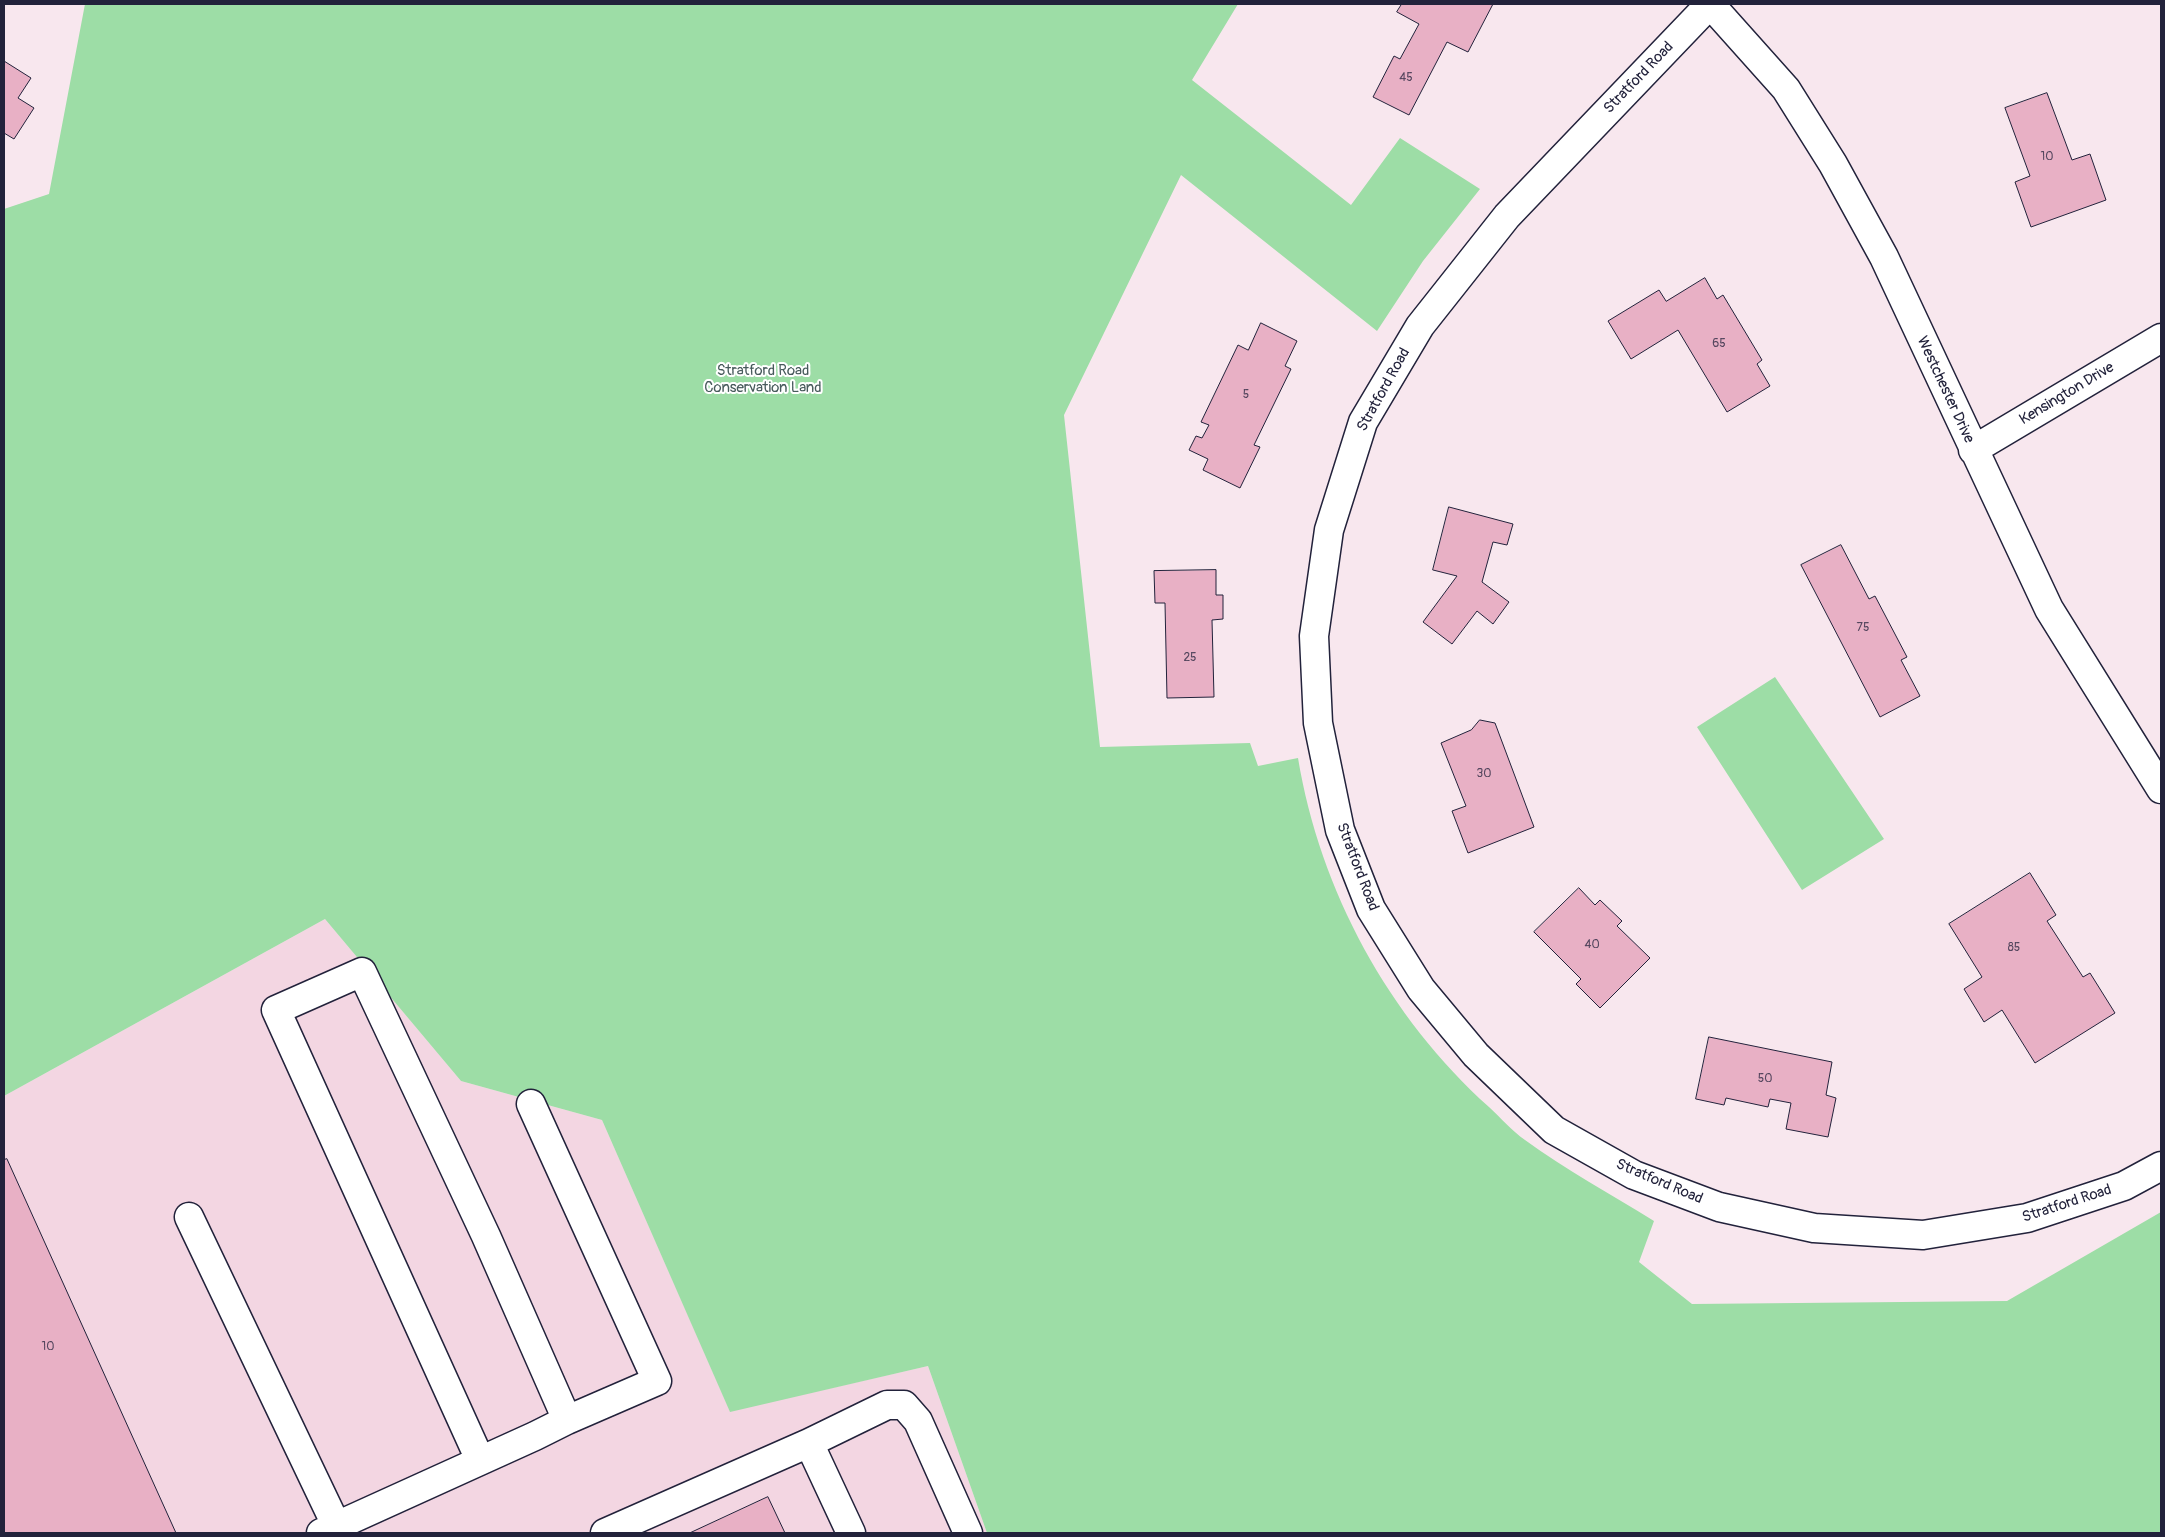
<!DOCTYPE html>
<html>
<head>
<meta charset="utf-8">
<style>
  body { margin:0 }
  #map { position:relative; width:2165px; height:1537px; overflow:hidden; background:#f8e7ee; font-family:Pangolin,sans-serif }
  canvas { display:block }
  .frame { position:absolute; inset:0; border:5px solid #22223b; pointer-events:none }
</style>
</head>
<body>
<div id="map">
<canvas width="2165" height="1537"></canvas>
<div class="frame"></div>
</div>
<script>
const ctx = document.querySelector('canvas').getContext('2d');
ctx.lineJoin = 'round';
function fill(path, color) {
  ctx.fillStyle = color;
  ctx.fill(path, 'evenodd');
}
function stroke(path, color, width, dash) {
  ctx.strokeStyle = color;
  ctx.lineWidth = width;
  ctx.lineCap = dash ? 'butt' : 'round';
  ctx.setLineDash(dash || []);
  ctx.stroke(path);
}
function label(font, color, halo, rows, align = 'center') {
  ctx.font = font + ' Pangolin,sans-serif';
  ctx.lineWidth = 4;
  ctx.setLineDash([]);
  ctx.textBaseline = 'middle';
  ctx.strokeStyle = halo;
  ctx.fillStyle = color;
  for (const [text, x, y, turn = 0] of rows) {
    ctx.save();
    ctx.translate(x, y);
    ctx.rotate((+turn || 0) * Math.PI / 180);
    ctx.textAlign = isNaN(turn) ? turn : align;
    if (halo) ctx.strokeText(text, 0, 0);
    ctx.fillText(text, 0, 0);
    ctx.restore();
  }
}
fill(new Path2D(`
  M325,919L461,1081L602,1120L730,1411L928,1366L987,1533H4V1096Z`), '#f3d6e2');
fill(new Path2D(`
  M85,4H1238L1192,80L1351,205L1400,138L1480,189L1423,261L1377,331L1181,175L1064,415L1100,747L1250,743L1258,766L1298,758C1320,891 1389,1017 1489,1107C1501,1118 1512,1131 1525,1140C1566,1170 1611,1194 1654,1221L1639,1262L1692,1304L2007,1301L2161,1212V1533H987L928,1366L730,1412L602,1120L461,1081L325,919L4,1096V209L49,194Z
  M1775,677L1884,839L1802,890L1697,727Z`), '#9ddda6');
const building = new Path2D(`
  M1402,4H1493L1468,52L1447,42L1409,115L1373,97L1394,56L1400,59L1419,24L1397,12Z
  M4,61L31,78L18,98L34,108L14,139L4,133Z
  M2047,93L2072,160L2090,154L2106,200L2031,227L2015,182L2030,176L2005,108Z
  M1705,278L1717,299L1723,295L1762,360L1757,364L1770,386L1727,412L1678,330L1631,359L1608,321L1659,290L1666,301Z
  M1261,323L1297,341L1285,366L1291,369L1254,445L1260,447L1240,488L1203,470L1208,459L1189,450L1196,436L1202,438L1209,425L1201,422L1238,345L1248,350Z
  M1449,507L1513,524L1507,545L1493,542L1482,582L1509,602L1493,624L1477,611L1452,644L1423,622L1457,576L1433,570Z
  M1841,545L1869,599L1875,596L1907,657L1901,660L1920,696L1880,717L1801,565Z
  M1216,570V595H1223V619L1212,620L1214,697L1167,698L1165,603H1155L1154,571Z
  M1480,720L1495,723L1534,827L1468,853L1452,811L1466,806L1441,743L1471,730Z
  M2030,873L2056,915L2047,921L2083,977L2090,973L2115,1013L2035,1063L2002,1010L1984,1022L1964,989L1982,977L1949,924Z
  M1579,888L1595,905L1600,900L1622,921L1617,926L1650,958L1600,1008L1576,984L1581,979L1534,932Z
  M1709,1037L1832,1062L1826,1095L1836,1098L1828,1137L1786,1129L1791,1103L1770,1099L1768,1107L1726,1098L1724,1105L1696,1099Z
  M7,1159L176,1533H4V1160Z
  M768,1497L785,1533H690Z`);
fill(building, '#e8b0c5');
stroke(building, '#22223b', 1);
const minor = new Path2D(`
  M1710,4L1507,216L1420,326L1363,422L1329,530L1314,636L1318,723L1340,830L1371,909L1421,989L1476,1055L1554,1130L1634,1175L1719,1207L1814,1228L1923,1235L2027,1218L2124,1186L2161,1166
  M1710,4L1786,89L1833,164L1884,257L2049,609L2161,789
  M1973,450L2161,338
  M531,1104L657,1381L567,1420
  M189,1217L336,1525L337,1533
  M809,1443L887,1405H904L918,1421L968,1533
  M321,1533L535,1436L567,1420L486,1236L362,972L276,1010L480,1460
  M605,1533L809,1443L851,1533`);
stroke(minor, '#22223b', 31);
stroke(minor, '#fff', 28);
label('12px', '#54465e', null, [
  ["45",1406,78],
  ["10",2047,157],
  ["65",1719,344],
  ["5",1246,395],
  ["75",1863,628],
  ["25",1190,658],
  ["30",1484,774],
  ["40",1592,945],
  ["85",2014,948],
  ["50",1765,1079],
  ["10",48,1347]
]);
label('15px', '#22223b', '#fff', [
  ["Stratford Road",1639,78,-46],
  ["Stratford Road",1384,390,-61],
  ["Westchester Drive",1945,390,65],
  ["Kensington Drive",2067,394,-31],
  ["Stratford Road",1357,867,69],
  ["Stratford Road",1659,1182,23],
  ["Stratford Road",2067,1204,-18]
]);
label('15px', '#475a5b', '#fff', [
  ["Stratford Road",763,371],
  ["Conservation Land",763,388]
]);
</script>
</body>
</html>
